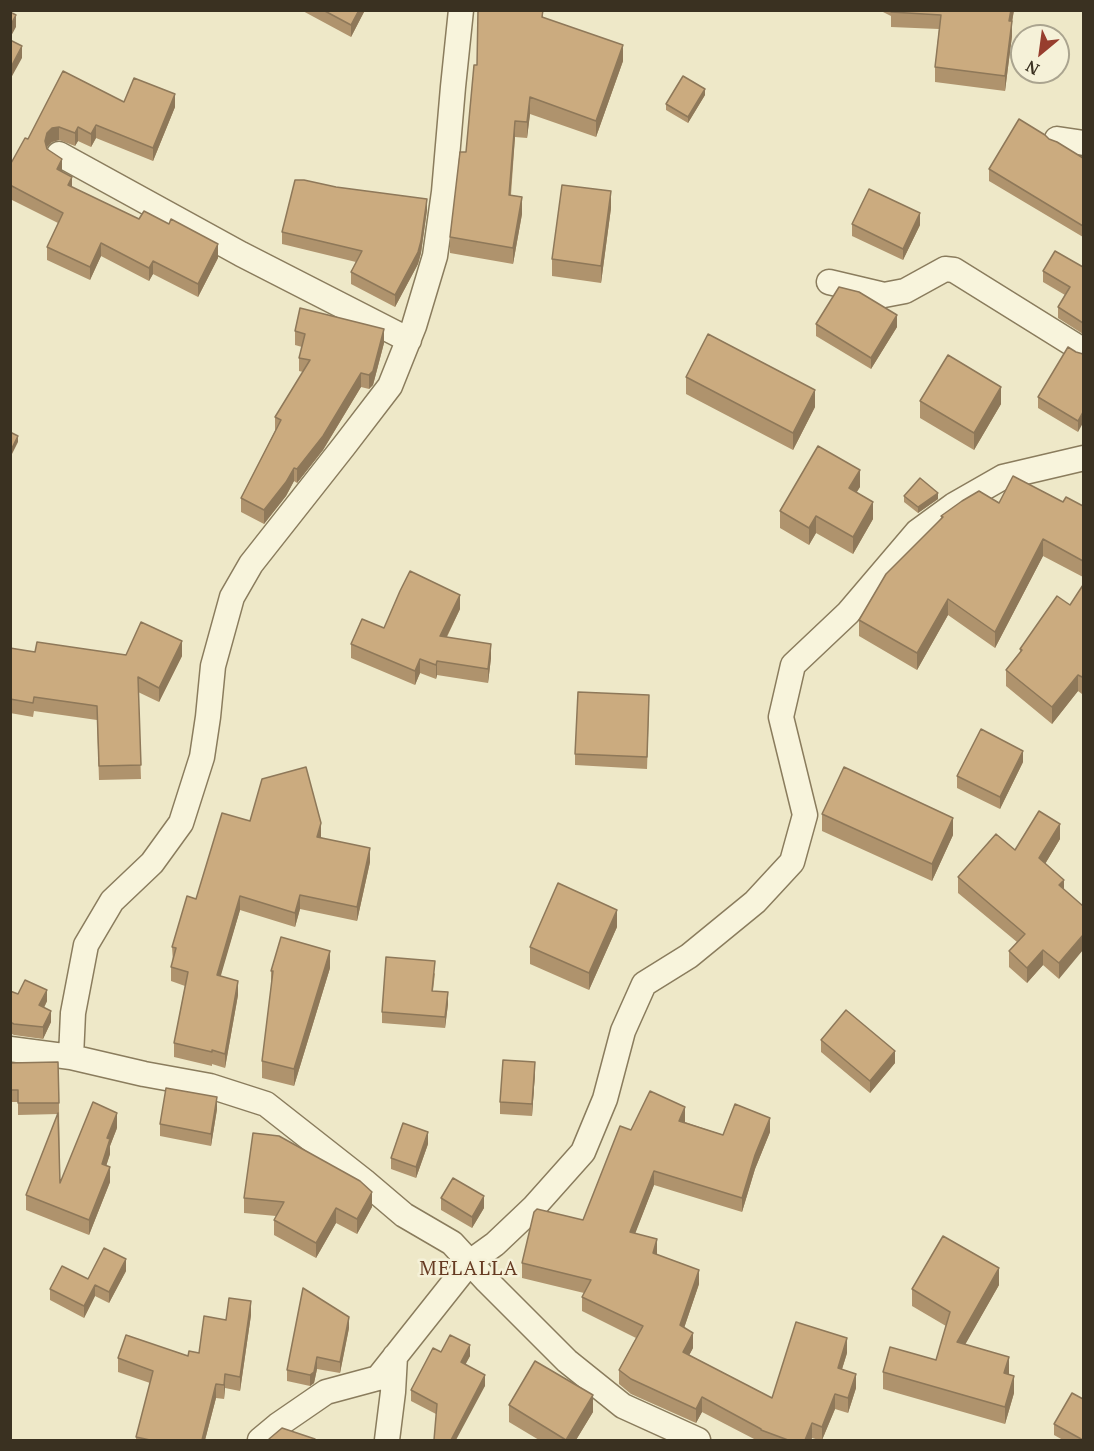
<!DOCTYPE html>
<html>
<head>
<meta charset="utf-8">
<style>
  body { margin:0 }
  #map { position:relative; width:1094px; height:1451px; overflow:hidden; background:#eee8c8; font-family:"PT Serif",serif }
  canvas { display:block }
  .frame { position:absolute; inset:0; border:12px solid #3a3121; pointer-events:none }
  .north { position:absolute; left:1010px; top:24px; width:60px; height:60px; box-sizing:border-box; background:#f5f1d8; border:2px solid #aaa48f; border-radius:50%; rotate:209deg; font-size:16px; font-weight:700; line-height:24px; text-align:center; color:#3a3121 }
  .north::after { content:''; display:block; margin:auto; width:21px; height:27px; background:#973e2e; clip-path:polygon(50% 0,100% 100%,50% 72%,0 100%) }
</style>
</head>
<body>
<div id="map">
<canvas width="1094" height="1451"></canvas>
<div class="frame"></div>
<div class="north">N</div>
</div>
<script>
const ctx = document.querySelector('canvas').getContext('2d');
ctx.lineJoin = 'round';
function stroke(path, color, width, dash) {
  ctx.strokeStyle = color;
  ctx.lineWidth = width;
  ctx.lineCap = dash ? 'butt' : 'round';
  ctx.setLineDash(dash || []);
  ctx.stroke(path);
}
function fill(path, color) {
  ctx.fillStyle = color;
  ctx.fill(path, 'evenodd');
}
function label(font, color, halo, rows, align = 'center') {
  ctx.font = font + ' "PT Serif",serif';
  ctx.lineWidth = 5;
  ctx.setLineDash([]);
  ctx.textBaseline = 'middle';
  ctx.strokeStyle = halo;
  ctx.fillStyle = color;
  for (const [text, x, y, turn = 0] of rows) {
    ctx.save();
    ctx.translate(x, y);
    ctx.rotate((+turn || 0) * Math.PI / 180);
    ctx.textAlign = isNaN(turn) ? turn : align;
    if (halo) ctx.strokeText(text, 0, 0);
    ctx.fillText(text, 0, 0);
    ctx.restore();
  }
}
const street = new Path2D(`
  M1057,139L1084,143
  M59,154L241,254L409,340
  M829,282L884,295L905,291L945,269L954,270L1084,351
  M10,1049L71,1057L144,1074L210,1086L266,1104L364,1181L404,1215L452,1243L487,1281L567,1361L623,1406L698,1440
  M71,1057L73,1013L86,945L112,901L152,863L181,823L202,757L208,717L213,666L232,597L251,564L344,446L390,386L414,326L435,256L444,192L453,87L461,10
  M260,1440L278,1425L326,1392L378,1378L470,1262L495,1244L534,1207L583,1152L605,1099L623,1031L644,984L689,956L755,902L792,862L805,815L781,717L793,665L848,613L917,532L954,505L1003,477L1084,458
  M387,1440L393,1392L395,1356`);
stroke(street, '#8a7c5d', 27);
stroke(street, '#f8f4dc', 24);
fill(new Path2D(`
  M301,10H365L351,37Z
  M478,10H543V17L623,61L596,137L530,114L527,138L515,137L511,195L522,214L513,264L450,253V237L466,152L477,65Z
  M879,10H1014L1012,22V36L1005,91L935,82V67L939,29L891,27V16Z
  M63,71L124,102L175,107L153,161L96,138L91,147L78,141L75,146L59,140L52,142L47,147L72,187L218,258L198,297L153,274L149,281L101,256L90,280L47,260V247L58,223L10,199V165L28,139Z
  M705,95L688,123L666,110V104Z
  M1049,139L1083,158V237L989,181V169Z
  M611,208L601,283L552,276V259Z
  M427,210L421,253L418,264L395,307L351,284V272L356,262L282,244V232Z
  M852,224L920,225L903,260L852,236Z
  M1083,267V334L1058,318V307L1065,295L1043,282V271Z
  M816,324L897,327L871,369L816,336Z
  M295,331L384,343L373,385L369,389L361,387L323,450L297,483L294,481L286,496L264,524L241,512V498L275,431V417L303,372L299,371V358L302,347L295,345Z
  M1076,352L1083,354L1078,432L1038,408V397Z
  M686,377L815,407L793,450L686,394Z
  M920,401L1001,404L974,450L920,418Z
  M860,487L856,492L873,519L853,554L816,533L809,545L780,528V511Z
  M904,496L938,499L918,513L904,502Z
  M1063,502L1083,506V577L1043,556L995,648L948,615L917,670L859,636V620L941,518V516L999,503Z
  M1083,585L1082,694L1078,691L1052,724L1006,686V670L1020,652V649L1070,605Z
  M460,609L447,637L491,658L488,683L437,675L436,679L420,673L415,685L351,658V644L384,628Z
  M10,648L35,652L182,656L159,702L138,692L141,779L99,780L97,720L34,711L33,717L10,713Z
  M649,707L647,769L575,765V754Z
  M1023,762L1000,809L957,788V776Z
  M822,814L953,835L932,881L822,831Z
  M250,821L321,837L370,862L357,921L300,909L295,927L240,910L220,976L238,995L225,1068L212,1064V1066L174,1057V1043L185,986L171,981V967L173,962L172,947L196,899Z
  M1060,839L1045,864L1064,880L1059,979L1043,965L1027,983L1009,967V951L1017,942L958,893V877L1015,850Z
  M617,927L589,990L530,964V947Z
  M330,968L294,1086L262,1078V1061L271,988V971Z
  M435,973L433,991L448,1004L445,1028L382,1023V1012Z
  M10,991L18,994L47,1001L44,1008L51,1022L43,1039L14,1035L10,1033Z
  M821,1040L895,1063L870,1093L821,1052Z
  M10,1063L59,1103L60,1183L117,1128L110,1146V1154L106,1166L110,1182L89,1235L26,1210V1195L58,1114L18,1115V1102H10Z
  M535,1073L532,1116L500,1114V1102Z
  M217,1109L211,1146L160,1136V1124Z
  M685,1122L723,1135L770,1132L755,1169L742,1212L654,1185L635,1233L657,1255L699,1284L684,1328L693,1348L689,1355L772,1398L847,1353L842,1369L856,1388L848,1413L835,1409L822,1440H819L812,1438L811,1440H756L702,1412L696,1423L631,1394L619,1384V1370L636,1338L582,1311V1297L584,1293L522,1278V1263L583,1220L631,1130Z
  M428,1144L416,1178L391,1169V1158Z
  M244,1198L372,1207L357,1234L336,1223L316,1258L274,1235V1220L276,1216L244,1213Z
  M441,1198L484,1208L472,1228L441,1210Z
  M126,1271L109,1303L95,1296L84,1318L50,1300V1289Z
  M999,1285L965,1344L1009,1374L1014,1393L1005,1424L883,1389V1372L936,1360L946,1326L912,1306V1289Z
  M251,1315L240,1391L225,1388L224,1399L216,1398L205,1440H136V1437L150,1383L118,1372V1358L188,1356L199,1353L226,1320Z
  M349,1328L340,1373L317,1369L314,1383L310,1386L287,1381V1370Z
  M441,1352L470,1356L465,1364L485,1386L436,1414L411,1401V1390Z
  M509,1405L593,1412L576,1440H539L509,1422Z
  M1054,1424L1083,1440H1063L1054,1435Z`), '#af936d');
fill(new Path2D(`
  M359,10H365L351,37V25Z
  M1011,10H1014L1012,22V36L1005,91V76L1009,21Z
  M16,15V27L10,38V26Z
  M623,45V61L596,137V121Z
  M22,46V58L11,78V67Z
  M705,89V95L688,123V117Z
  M175,94V107L153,161V148Z
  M530,97V114L527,138V122Z
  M515,121V137L509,211V195Z
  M96,125V138L91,147V134Z
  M59,127V140L52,142L47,147L45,141L47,133L52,128Z
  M78,127V141L75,146V133Z
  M62,159V172L57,169Z
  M72,177V190L68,185Z
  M611,191V208L601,283V266Z
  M522,197V214L513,264V248Z
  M427,199V210L421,253L418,264L395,307V295Z
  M920,213V225L903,260V249Z
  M101,243V256L90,280V267Z
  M218,244V258L198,297V284Z
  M153,261V274L149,281V268Z
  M897,315V327L871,369V358Z
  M384,329V343L373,385L369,389V375Z
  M361,373V387L323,450L297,483V469Z
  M1001,387V404L974,450V433Z
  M815,390V407L793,450V433Z
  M1083,412V423L1078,432V421Z
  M18,436V442L10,458V452Z
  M294,468V481L286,496L264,524V510Z
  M860,470V487L849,505V488Z
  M938,493V499L918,513V507Z
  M873,502V519L853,554V537Z
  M816,516V533L809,545V528Z
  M1043,539V556L995,648V632Z
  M460,595V609L440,650V636Z
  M948,599V615L917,670V653Z
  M182,641V656L159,702V688Z
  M491,644V658L488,683V669Z
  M420,659V673L415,685V671Z
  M437,661V675L436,679V665Z
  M1078,675V691L1052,724V707Z
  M1083,675V691L1082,694V677Z
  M1023,751V762L1000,809V797Z
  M953,818V835L932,881V864Z
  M321,823V838L317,837Z
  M1060,824V839L1039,874V858Z
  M370,848V862L357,921V907Z
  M1064,880V895L1059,885Z
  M300,895V909L295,927V913Z
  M240,896V910L217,989V975Z
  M617,910V927L589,990V973Z
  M1083,935V950L1059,979V963Z
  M1043,950V965L1027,983V968Z
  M330,951V968L294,1086V1069Z
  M238,981V995L225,1068V1054Z
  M47,990V1001L39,1017V1005Z
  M448,992V1004L445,1028V1017Z
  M51,1011V1022L43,1039V1027Z
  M895,1051V1063L870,1093V1081Z
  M535,1062V1073L532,1116V1104Z
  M217,1097V1109L211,1146V1134Z
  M685,1107V1122L679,1136V1121Z
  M117,1113V1128L110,1146V1154L102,1179V1164L107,1138Z
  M770,1118V1132L755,1169L742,1212V1198L755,1155Z
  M428,1132V1144L416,1178V1167Z
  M110,1167V1182L89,1235V1220Z
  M654,1171V1185L630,1247V1232Z
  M372,1192V1207L357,1234V1219Z
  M484,1196V1208L472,1228V1217Z
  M336,1208V1223L316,1258V1243Z
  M657,1239V1254L653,1268V1253Z
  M126,1259V1271L109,1303V1292Z
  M999,1268V1285L957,1359V1342Z
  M699,1270V1284L680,1340V1325Z
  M95,1285V1296L84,1318V1306Z
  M251,1301V1315L240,1391V1377Z
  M349,1317V1328L340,1373V1362Z
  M693,1333V1348L683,1367V1352Z
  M847,1338V1353L838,1382V1368Z
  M470,1345V1356L461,1373V1362Z
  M317,1357V1369L314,1383L310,1386V1375Z
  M1009,1357V1374L1004,1390V1373Z
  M225,1374V1388L224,1399V1385Z
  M856,1374V1388L848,1413V1398Z
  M485,1375V1386L456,1440H451Z
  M1014,1376V1393L1005,1424V1407Z
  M216,1384V1398L205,1440H202Z
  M835,1394V1409L822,1440V1427Z
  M593,1395V1412L576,1440H566Z
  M702,1397V1412L696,1423V1409Z
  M812,1423V1438L811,1440H805Z`), '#8e7859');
const building = new Path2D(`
  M323,10H359L351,25Z
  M478,10H543L542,17L623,45L596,121L530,97L527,122L515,121L509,195L522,197L513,248L450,237L460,152H466L474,65H477Z
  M891,10H1011L1009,21H1012L1005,76L935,67L941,15L891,12Z
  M10,12L16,15L10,26Z
  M10,40L22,46L11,67L10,66Z
  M63,71L124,102L134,78L175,94L153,148L96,125L91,134L78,127L75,133L59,127L52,128L47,133L45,141L47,149L62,159L57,169L72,177L68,185L139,219L144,211L169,224L171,219L218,244L198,284L153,261L149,268L101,243L90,267L47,247L63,213L10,185V165L25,138L28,139Z
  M683,76L705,89L688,117L666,104Z
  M1019,119L1045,135L1049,139L1057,142L1083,158V226L989,169Z
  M295,180H304L336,187L427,199L421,241L418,252L395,295L351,272L362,251L282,232Z
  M562,185L611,191L601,266L552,259Z
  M869,189L920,213L903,249L852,224Z
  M1055,251L1083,267V323L1058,307L1070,287L1043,271Z
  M839,287L859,292L897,315L871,358L816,324Z
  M300,308L384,329L373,371L369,375L361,373L323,436L297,469L294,468L286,482L264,510L241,498L281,420L275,417L310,360L299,358L305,334L295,331Z
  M708,334L815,390L793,433L686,377Z
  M1068,347L1076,352L1083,354V412L1078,421L1038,397Z
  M948,355L1001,387L974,433L920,401Z
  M10,432L18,436L10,452Z
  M818,446L860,470L849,488L873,502L853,537L816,516L809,528L780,511Z
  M1013,476L1063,502L1066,497L1083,506V561L1043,539L995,632L948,599L917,653L859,620L886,574L943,517L941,516L962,501L979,491L999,503Z
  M920,478L938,493L918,507L904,496Z
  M410,571L460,595L440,636L491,644L488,669L437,661L436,665L420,659L415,671L351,644L362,619L384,628L400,591Z
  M1083,585V675L1082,677L1078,675L1052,707L1006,670L1022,650L1020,649L1057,596L1070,605Z
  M141,622L182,641L159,688L138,677L141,765L99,766L97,706L34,697L33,703L10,699V648L35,652L37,642L126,655Z
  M578,692L649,695L647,757L575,754Z
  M981,729L1023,751L1000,797L957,776Z
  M306,767L321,823L317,837L370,848L357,907L300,895L295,913L240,896L217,975L238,981L225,1054L212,1050V1052L174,1043L188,972L171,967L176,948L172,947L187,896L196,899L222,813L250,821L262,779Z
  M844,767L953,818L932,864L822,814Z
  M1039,811L1060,824L1039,858L1064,880L1059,885L1083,906V935L1059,963L1043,950L1027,968L1009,951L1025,934L958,877L996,834L1015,850Z
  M558,883L617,910L589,973L530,947Z
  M281,937L330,951L294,1069L262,1061L273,971H271Z
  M386,957L435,961L432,991L448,992L445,1017L382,1012Z
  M25,980L47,990L39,1005L51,1011L43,1027L14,1024L10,1022V991L18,994Z
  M846,1010L895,1051L870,1081L821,1040Z
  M503,1060L535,1062L532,1104L500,1102Z
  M58,1062L59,1103H18V1090H10V1063Z
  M166,1088L217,1097L211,1134L160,1124Z
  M650,1091L685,1107L679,1121L723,1135L735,1104L770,1118L755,1155L742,1198L654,1171L630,1232L657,1239L653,1253L699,1270L680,1325L693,1333L683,1352L772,1398L796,1322L847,1338L838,1368L856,1374L848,1398L835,1394L822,1427L812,1423L805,1440H788L761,1430V1429L702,1397L696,1409L631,1379L619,1370L643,1326L582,1297L591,1280L522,1263L534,1212L537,1209L583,1220L620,1126L631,1130Z
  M93,1102L117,1113L107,1138L110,1139L102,1164L110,1167L89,1220L26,1195L58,1113L60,1183Z
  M403,1123L428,1132L416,1167L391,1158Z
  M253,1133L279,1136L360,1181L372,1192L357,1219L336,1208L316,1243L274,1220L284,1202L244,1198Z
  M453,1178L484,1196L472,1217L441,1198Z
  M943,1236L999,1268L957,1342L1009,1357L1004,1373L1014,1376L1005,1407L883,1372L890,1347L936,1360L950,1312L912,1289Z
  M104,1248L126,1259L109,1292L95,1285L84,1306L50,1289L62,1266L88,1279Z
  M303,1288L349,1317L340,1362L317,1357L314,1372L310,1375L287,1370Z
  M229,1298L251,1301L240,1377L225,1374L224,1385L216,1384L202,1440H150L136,1437L153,1371L118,1358L126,1335L188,1356L189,1351L199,1353L204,1316L226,1320Z
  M450,1335L470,1345L461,1362L485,1375L451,1440H434L437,1404L411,1390L433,1348L441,1352Z
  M535,1361L593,1395L566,1440L509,1405Z
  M1072,1393L1083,1399V1440L1054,1424Z
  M282,1428L315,1439V1440H269V1439Z`);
fill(building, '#cbab7f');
stroke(building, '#8e7859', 1.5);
ctx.letterSpacing = '1.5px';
label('20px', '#663a21', '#f5f1d8', [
  ["MELALLA",469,1269]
]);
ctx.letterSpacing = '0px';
</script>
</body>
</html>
